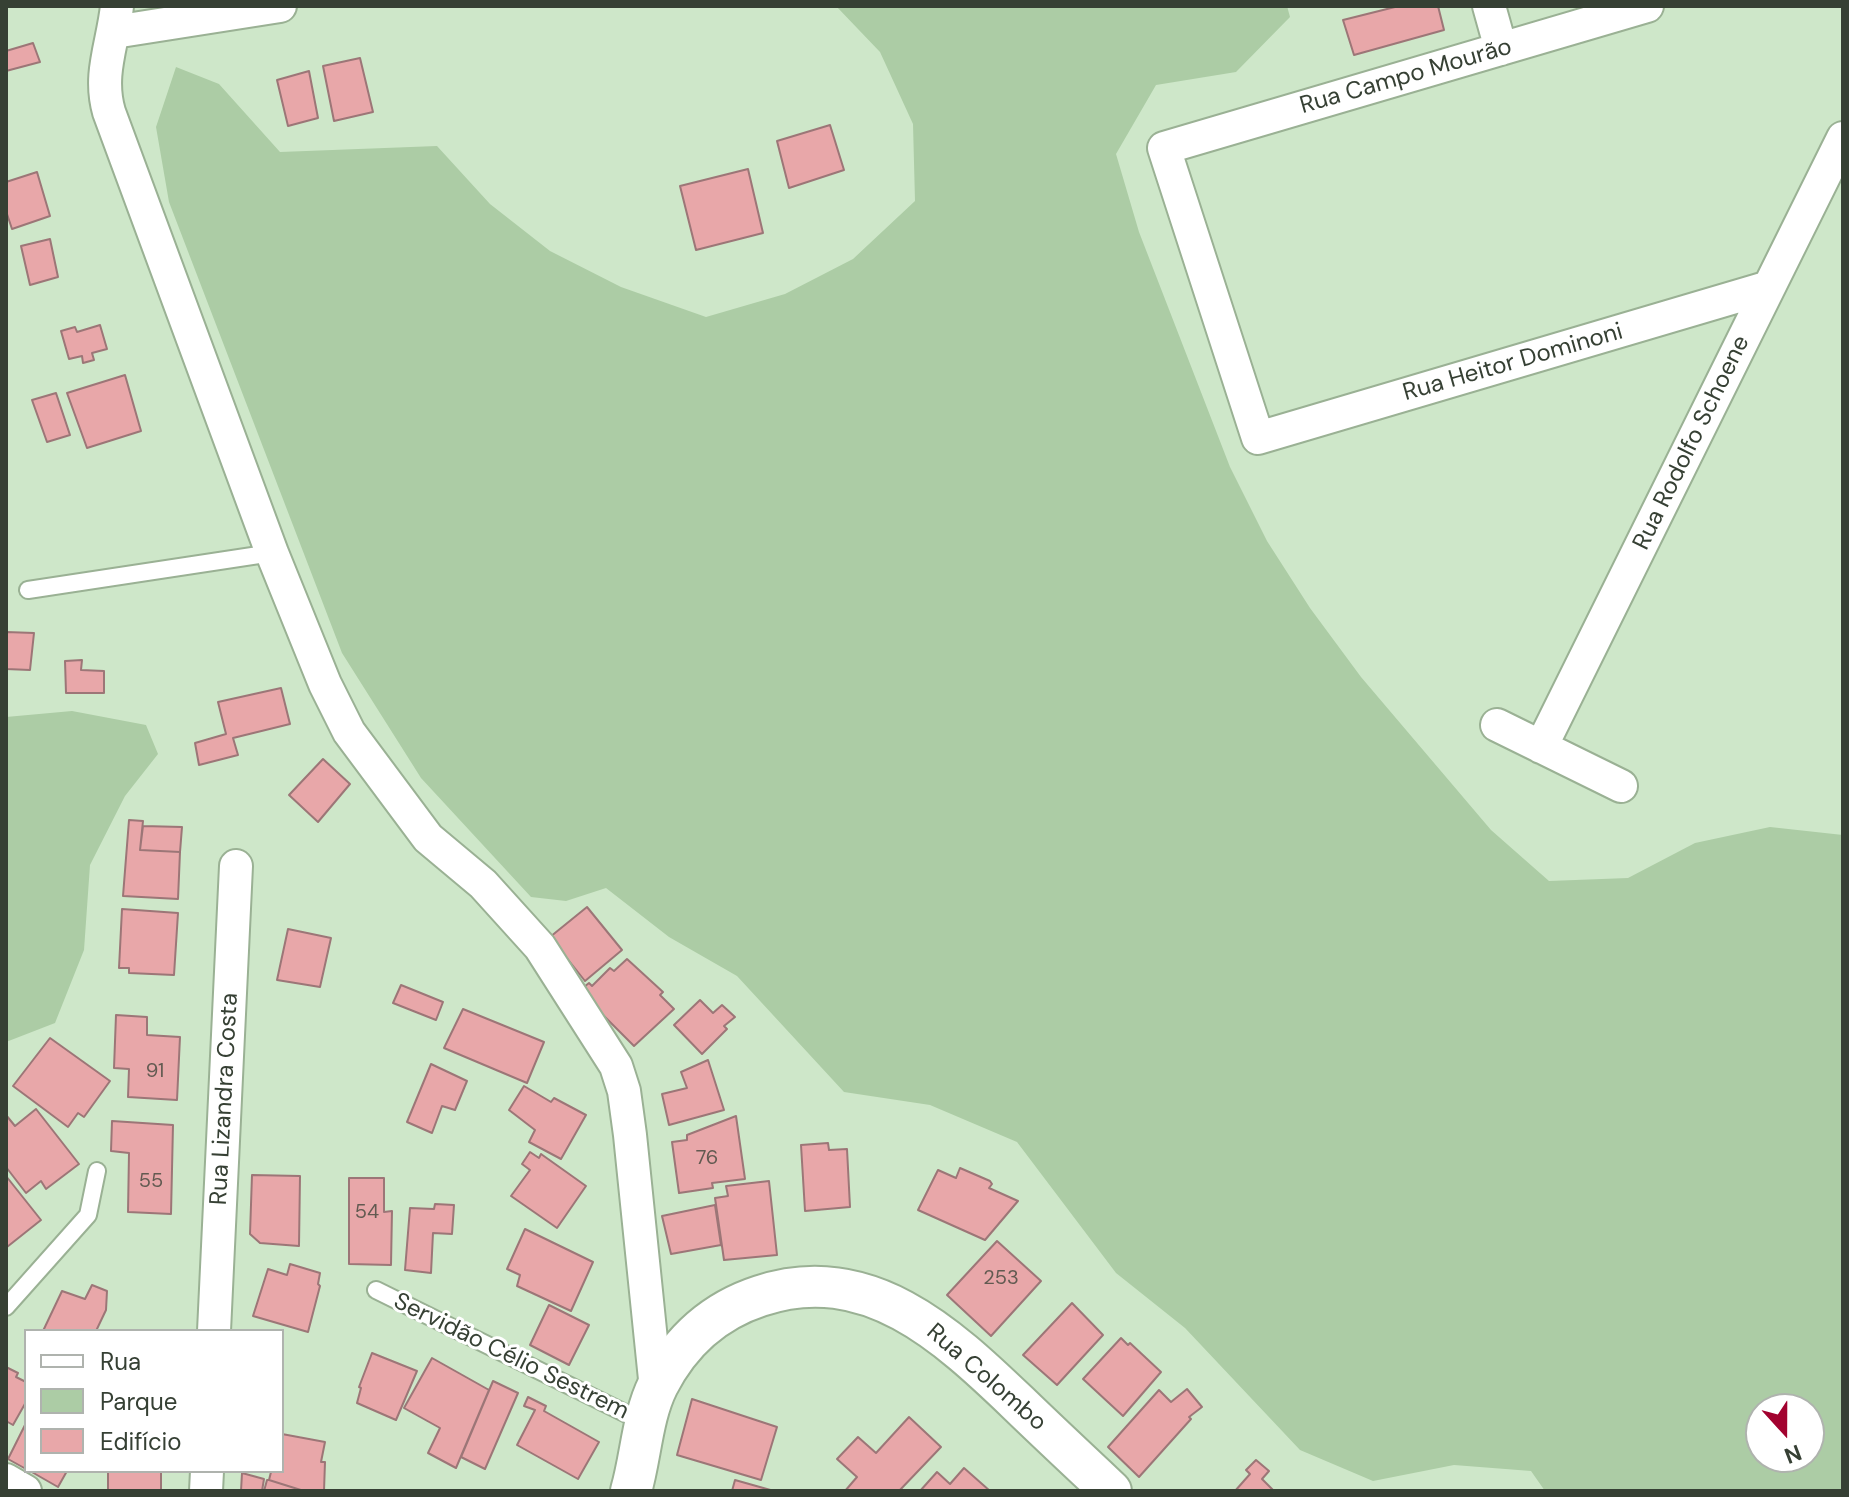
<!DOCTYPE html>
<html>
<head>
<meta charset="utf-8">
<style>
  body { margin:0 }
  #map { position:relative; width:1849px; height:1497px; overflow:hidden; background:#cee7c9; font-family:"DM Sans",sans-serif }
  canvas { display:block }
  .frame { position:absolute; inset:0; border:8px solid #364034; pointer-events:none }
  .legend { position:absolute; left:24px; top:1329px; width:260px; height:144px; box-sizing:border-box; background:#fff; border:2px solid #afb3ae; margin:0; padding:10px 14px; list-style:none; font-size:24px; color:#364034 }
  .legend li { display:flex; align-items:center; gap:16px; height:40px }
  .legend b { width:40px; border:2px solid #afb3ae }
  .north { position:absolute; left:1745px; top:1393px; width:80px; height:80px; box-sizing:border-box; background:#fff; border:2px solid #afb3ae; border-radius:50%; rotate:159deg; font-size:22px; font-weight:700; line-height:32px; text-align:center; color:#364034 }
  .north::after { content:''; display:block; margin:auto; width:28px; height:36px; background:#a2022f; clip-path:polygon(50% 0,100% 100%,50% 72%,0 100%) }
</style>
</head>
<body>
<div id="map">
<canvas width="1849" height="1497"></canvas>
<div class="frame"></div>
<ul class="legend">
<li><b style="height:10px;background:#fff"></b>Rua</li>
<li><b style="height:22px;background:#accca5"></b>Parque</li>
<li><b style="height:22px;background:#e8a7a9"></b>Edifício</li>
</ul>
<div class="north">N</div>
</div>
<script>
const ctx = document.querySelector('canvas').getContext('2d');
ctx.lineJoin = 'round';
function fill(path, color) {
  ctx.fillStyle = color;
  ctx.fill(path, 'evenodd');
}
function stroke(path, color, width, dash) {
  ctx.strokeStyle = color;
  ctx.lineWidth = width;
  ctx.lineCap = dash ? 'butt' : 'round';
  ctx.setLineDash(dash || []);
  ctx.stroke(path);
}
function label(font, color, halo, rows, align = 'center') {
  ctx.font = font + ' "DM Sans",sans-serif';
  ctx.lineWidth = 6;
  ctx.setLineDash([]);
  ctx.textBaseline = 'middle';
  ctx.strokeStyle = halo;
  ctx.fillStyle = color;
  for (const [text, x, y, turn = 0] of rows) {
    ctx.save();
    ctx.translate(x, y);
    ctx.rotate((+turn || 0) * Math.PI / 180);
    ctx.textAlign = isNaN(turn) ? turn : align;
    if (halo) ctx.strokeText(text, 0, 0);
    ctx.fillText(text, 0, 0);
    ctx.restore();
  }
}
fill(new Path2D(`
  M836,6H1287L1290,17L1236,72L1156,85L1116,154L1139,232L1230,467L1267,541L1310,608L1361,677L1491,830L1549,881L1628,878L1695,843L1770,827L1843,835V1491H1545L1531,1471L1454,1465L1373,1481L1300,1450L1185,1328L1116,1273L1017,1142L930,1105L844,1092L737,976L669,937L606,888L566,901L531,897L421,778L342,653L169,202L156,127L176,67L219,84L280,152L437,146L490,204L550,251L621,287L706,317L785,294L853,259L915,201L913,124L880,52ZM1761,1409H1809V1457H1761Z
  M72,711L146,725L158,754L125,796L90,865L84,950L55,1023L6,1042V717Z`), '#accca5');
const building = new Path2D(`
  M1399,6H1438L1444,30L1354,55L1343,20Z
  M33,43L40,62L6,71V51Z
  M360,58L373,112L334,121L323,66Z
  M309,71L318,118L288,126L277,80Z
  M830,125L844,170L789,188L777,141Z
  M748,169L763,233L696,250L680,186Z
  M37,172L50,216L12,229L6,211V182Z
  M50,239L58,277L30,285L21,246Z
  M100,325L107,349L92,353L94,360L83,363L82,356L69,359L61,331L75,327L77,332Z
  M125,375L141,431L87,448L67,393Z
  M56,393L70,435L47,442L32,400Z
  M6,632L34,633L30,670L6,669Z
  M82,660L81,670L104,671V693H66L65,661Z
  M281,688L290,724L233,738L238,755L199,765L195,743L226,734L218,702Z
  M323,759L350,784L318,822L289,795Z
  M129,820L143,821L140,850L180,852L178,899L123,896Z
  M143,826L182,827L180,852L140,850Z
  M587,907L622,950L585,981L550,937Z
  M122,909L178,913L174,975L129,973V968H119Z
  M288,929L331,938L320,987L277,980Z
  M627,959L663,992L660,995L674,1009L634,1046L579,991L589,983L592,986L610,968L614,971Z
  M401,985L443,1002L436,1020L393,1003Z
  M700,1000L713,1013L722,1005L735,1017L724,1026L727,1029L702,1054L674,1025Z
  M463,1009L544,1042L527,1083L444,1048Z
  M116,1015L147,1017V1035L180,1037L177,1100L128,1097L129,1069L114,1068Z
  M50,1038L110,1081L84,1117L78,1113L68,1127L13,1086Z
  M708,1060L724,1110L669,1125L662,1094L687,1088L681,1072Z
  M431,1064L467,1081L455,1110L442,1106L432,1133L407,1122Z
  M524,1086L551,1102L554,1098L586,1115L561,1159L529,1142L535,1130L509,1110Z
  M36,1109L79,1164L46,1189L41,1181L26,1193L6,1167V1115L15,1126Z
  M736,1116L745,1179L712,1183L713,1188L679,1193L672,1142L687,1140V1135Z
  M112,1121L173,1125L171,1214L128,1212L129,1153L111,1151Z
  M828,1143L829,1150L847,1149L850,1207L805,1211L801,1145Z
  M530,1152L539,1158L541,1154L586,1186L557,1228L511,1196L530,1170L522,1164Z
  M960,1168L990,1181L992,1184L989,1188L1018,1201L985,1240L918,1210L938,1170L956,1178Z
  M252,1175L300,1176L299,1246L260,1243L250,1234Z
  M6,1176L41,1220L7,1247L6,1245Z
  M349,1178H384V1212L392,1211L391,1265L349,1264Z
  M769,1181L777,1255L724,1260L715,1198L728,1196L726,1186Z
  M435,1204L454,1205L452,1234L433,1233L431,1273L405,1270L410,1208L434,1209Z
  M715,1205L721,1245L671,1254L662,1216Z
  M525,1229L593,1262L571,1311L517,1286L520,1275L507,1269Z
  M997,1241L1041,1281L991,1336L947,1295Z
  M290,1264L320,1273L318,1284L320,1286L308,1332L253,1316L268,1269L287,1275Z
  M92,1285L107,1291L106,1310L96,1331H43L62,1291L85,1299Z
  M1072,1303L1103,1335L1057,1385L1023,1355Z
  M549,1305L589,1325L569,1365L530,1345Z
  M1121,1338L1128,1345L1130,1343L1161,1372L1123,1416L1083,1379Z
  M372,1353L417,1371L396,1420L357,1403L361,1388L359,1387Z
  M432,1358L489,1390L456,1468L428,1453L440,1428L404,1408Z
  M6,1367L18,1373L16,1377L26,1382V1402L13,1425L6,1421Z
  M493,1381L518,1393L485,1469L461,1457Z
  M1187,1389L1202,1407L1189,1417L1191,1419L1139,1477L1108,1447L1159,1390L1171,1402Z
  M528,1397L546,1406L544,1411L599,1442L578,1479L517,1445L535,1410L524,1406Z
  M692,1399L777,1427L761,1480L677,1455Z
  M909,1417L941,1447L899,1491H845L857,1477L837,1459L858,1437L876,1453Z
  M26,1423V1469L8,1459Z
  M282,1434L325,1442L321,1462H325L324,1491H304L269,1480L271,1472L267,1471H282Z
  M1256,1460L1269,1471L1262,1479L1274,1491H1235L1250,1474L1246,1470Z
  M964,1468L990,1491H920L937,1472L950,1484Z
  M30,1471H67L58,1487Z
  M108,1471H161V1491H108Z
  M242,1473L264,1479L262,1491H241Z
  M267,1480H269L304,1491H264Z
  M735,1480L774,1491H732Z`);
fill(building, '#e8a7a9');
stroke(building, '#9c7677', 2);
const service = new Path2D(`
  M28,590L272,553
  M376,1290L645,1423
  M6,1307L88,1215L97,1171`);
const minor = new Path2D(`
  M117,6C113,44 98,74 109,112L272,553L325,684L349,732L428,838L483,884L540,947L616,1066L624,1091L630,1135L656,1389
  M1489,6L1501,49
  M1647,6L1164,148L1258,438L1769,287
  M114,32L280,6
  M1497,725L1621,786
  M1541,747L1843,138
  M214,1331L236,866
  M6,1480L25,1491
  M206,1491L207,1471`);
const tertiary = new Path2D(`
  M631,1491C641,1457 642,1417 658,1385C680,1342 714,1311 760,1296C867,1260 947,1335 1018,1403C1049,1433 1080,1462 1111,1491`);
stroke(service, '#9ab194', 20);
stroke(minor, '#9ab194', 36);
stroke(tertiary, '#9ab194', 44);
stroke(service, '#fff', 16);
stroke(minor, '#fff', 32);
stroke(tertiary, '#fff', 40);
label('20px', '#625a51', null, [
  ["91",155,1072],
  ["76",707,1159],
  ["55",151,1182],
  ["54",367,1213],
  ["253",1001,1279]
]);
label('24px', '#364034', '#fff', [
  ["Rua Campo Mourão",1406,77,-16],
  ["Rua Heitor Dominoni",1513,363,-16],
  ["Rua Rodolfo Schoene",1692,443,-64],
  ["Rua Lizandra Costa",225,1099,-87],
  ["Servidão Célio Sestrem",511,1357,26],
  ["Rua Colombo",986,1378,41]
]);
</script>
</body>
</html>
